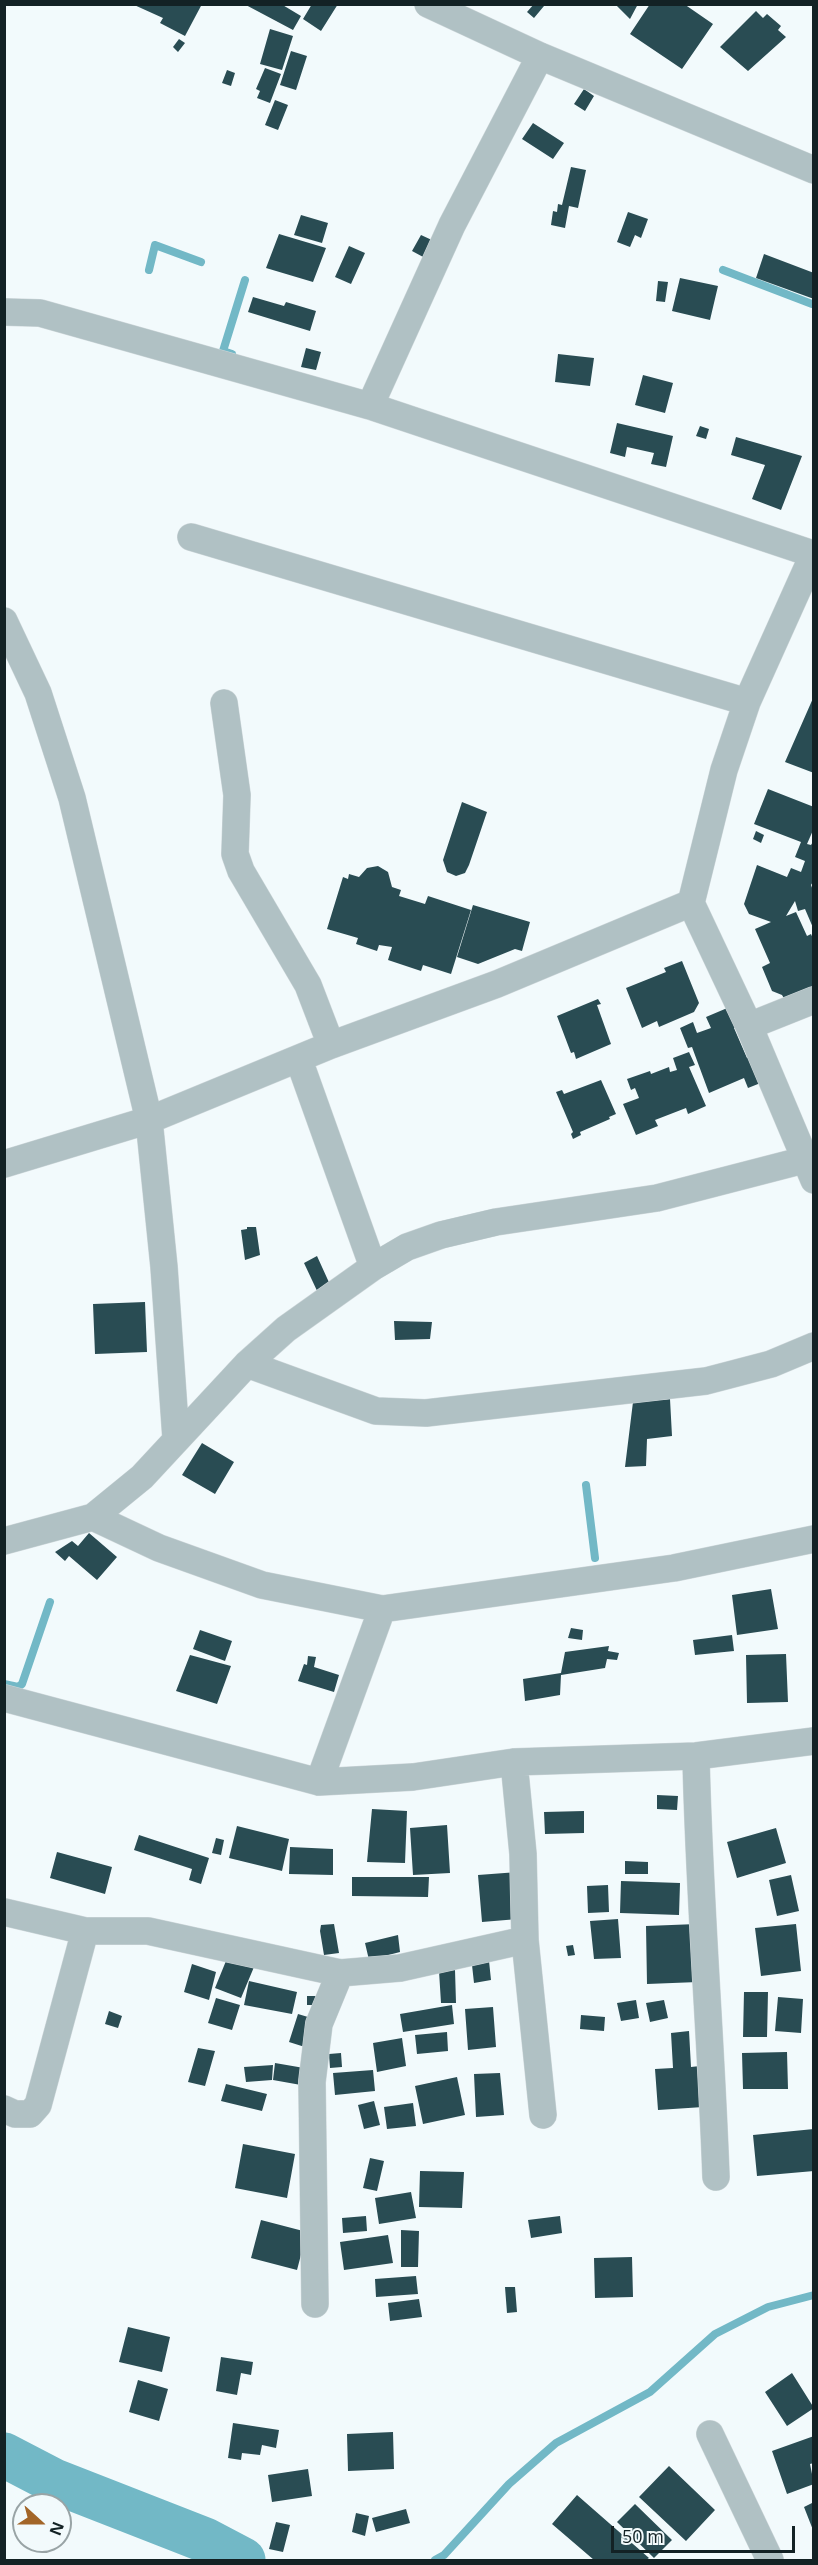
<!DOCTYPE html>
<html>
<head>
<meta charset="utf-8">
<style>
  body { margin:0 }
  #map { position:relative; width:818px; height:2565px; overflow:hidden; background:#f2fafc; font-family:"Open Sans",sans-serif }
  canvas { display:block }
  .frame { position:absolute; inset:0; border:6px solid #132225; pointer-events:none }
  .north { position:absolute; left:12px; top:2493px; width:60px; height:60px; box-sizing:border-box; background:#f2fafc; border:2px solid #99a4a6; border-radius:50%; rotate:111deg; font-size:16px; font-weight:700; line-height:24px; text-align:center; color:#132225 }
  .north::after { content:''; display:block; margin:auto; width:21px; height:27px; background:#a26528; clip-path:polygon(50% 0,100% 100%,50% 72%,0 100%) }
  .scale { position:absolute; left:611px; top:2526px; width:184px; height:27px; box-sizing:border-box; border:3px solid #132225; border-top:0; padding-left:8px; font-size:18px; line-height:21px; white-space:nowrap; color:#132225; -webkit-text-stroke:4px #f2fafc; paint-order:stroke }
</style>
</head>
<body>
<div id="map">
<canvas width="818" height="2565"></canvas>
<div class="frame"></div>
<div class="north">N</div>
<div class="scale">50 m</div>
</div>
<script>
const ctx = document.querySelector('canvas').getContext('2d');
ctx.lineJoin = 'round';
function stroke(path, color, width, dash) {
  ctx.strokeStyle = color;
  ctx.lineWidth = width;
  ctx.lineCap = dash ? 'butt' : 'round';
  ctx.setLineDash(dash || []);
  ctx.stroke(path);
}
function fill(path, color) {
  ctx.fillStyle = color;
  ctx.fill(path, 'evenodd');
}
stroke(new Path2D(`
  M149,270L155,245L201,262
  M723,270L812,304
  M232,354L223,351L245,280
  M586,1485L595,1558
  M4,1684L18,1687L22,1684L50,1602
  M435,2560L444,2555L509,2484L556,2443L650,2392L715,2334L768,2307L814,2295`), '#72b8c6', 8);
stroke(new Path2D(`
  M4,2455L54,2481L205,2540L243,2560`), '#72b8c6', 45);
fill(new Path2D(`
  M132,4H202L185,36L160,23L163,18Z
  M244,4H281L301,16L293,30Z
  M312,4H338L321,31L303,19Z
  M534,4L544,6L534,18L527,12Z
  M615,4H638L630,19Z
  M650,4H684L713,24L682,69L630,34Z
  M756,11L763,18L767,14L781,26L778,30L786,37L748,71L720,47Z
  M270,29L293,36L282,70L260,64Z
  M179,39L185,43L178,52L173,47Z
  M291,51L307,56L296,90L280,85Z
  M265,68L281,74L270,103L257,98L260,91L256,89Z
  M227,70L235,73L231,86L222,83Z
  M584,89L594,96L585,111L574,104Z
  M275,100L288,105L278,130L265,125Z
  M533,123L564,143L553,159L522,139Z
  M571,167L586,170L578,208L569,206L565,228L551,225L553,211L557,212L558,204L562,205Z
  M628,212L648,219L641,238L635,235L630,247L617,242Z
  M301,215L328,223L322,243L294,235Z
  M279,234L326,248L313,282L266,268Z
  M421,235L434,241L425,258L412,251Z
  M349,246L365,253L351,284L335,277Z
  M764,254L814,273V299L756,278Z
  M680,278L718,286L710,320L672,311Z
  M658,281L668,282L665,302L656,301Z
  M253,297L284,306L286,302L316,311L310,331L248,312Z
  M306,348L321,352L316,370L301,367Z
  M558,354L594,358L590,386L555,382Z
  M643,375L673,383L665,413L635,405Z
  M617,423L673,436L666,467L651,464L654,453L627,447L625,457L610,453Z
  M700,426L709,429L706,439L696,436Z
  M736,437L802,456L781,510L752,499L765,465L731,455Z
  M814,696V773L785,762Z
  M768,789L814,807V828L807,844L811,845L814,840V880L811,885L814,893V930L805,909L798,911L795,901L786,916L796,912L807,936L811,934L814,941V987L785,1000L782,995L772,991L762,967L770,963L755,929L771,922L749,914L744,904L757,865L787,877L791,868L801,872L805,861L795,857L801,842L754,824Z
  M462,802L487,812L469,865L465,873L456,876L447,872L443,860Z
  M756,831L764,835L761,843L753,839Z
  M378,866L388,872L392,887L401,890L399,896L425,904L428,896L471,910L451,974L423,965L421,971L388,960L392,947L379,945L377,951L356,944L358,938L327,929L343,877L348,879L349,874L359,877L367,868Z
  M473,905L530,922L522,951L515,949L478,964L457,957Z
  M682,961L699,1003L694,1012L659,1027L657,1021L642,1028L626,988L666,972L664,968Z
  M598,999L601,1004L597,1005L611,1044L576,1059L574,1052L571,1053L557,1016Z
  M732,1006L740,1026L734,1028L747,1058L752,1056L763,1082L748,1088L744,1078L709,1093L692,1047L688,1048L680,1028L693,1022L697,1033L711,1028L706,1017Z
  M689,1052L695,1065L689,1067L706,1106L688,1114L686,1108L655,1120L658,1126L636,1135L623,1104L639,1098L635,1088L631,1090L627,1079L650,1071L651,1074L669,1067L670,1072L677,1070L673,1058Z
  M601,1080L616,1114L609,1117L610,1119L580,1132L581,1135L573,1139L571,1134L573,1132L556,1092L562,1090L564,1094Z
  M247,1227H256L260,1255L245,1260L241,1230L247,1229Z
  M317,1256L332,1289L319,1295L304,1263Z
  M145,1302L147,1352L95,1354L93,1304Z
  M394,1321L432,1322L430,1339L395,1340Z
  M670,1399L672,1436L647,1439L646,1466L625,1467L633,1402Z
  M202,1443L234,1462L215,1494L182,1475Z
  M89,1533L117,1557L97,1580L69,1556L65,1561L55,1552L72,1541L78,1546Z
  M771,1589L778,1629L737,1635L732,1595Z
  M571,1628L583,1630L582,1640L568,1638Z
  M200,1630L232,1641L225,1661L193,1649Z
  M732,1635L734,1651L695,1655L693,1640Z
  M609,1646L608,1651L619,1653L617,1660L607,1659L605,1668L561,1675L560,1695L525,1701L523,1679L561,1673L565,1652Z
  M786,1654L788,1702L747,1703L746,1655Z
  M190,1655L231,1666L217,1704L176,1691Z
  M308,1656L316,1657L314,1667L339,1675L334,1692L298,1681L304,1664L307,1665Z
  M657,1795L678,1796L677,1810L657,1809Z
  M372,1809L407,1811L405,1863L367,1862Z
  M584,1811V1833L545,1834L544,1812Z
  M447,1825L450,1873L413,1875L410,1828Z
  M237,1826L289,1839L282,1871L229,1858Z
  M776,1828L786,1863L737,1878L727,1842Z
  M139,1835L209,1858L201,1884L189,1880L192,1869L134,1850Z
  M216,1838L224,1840L221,1855L212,1853Z
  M290,1847L333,1849V1875L289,1874Z
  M57,1852L112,1867L105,1894L50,1878Z
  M625,1861L648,1862V1874H625Z
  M518,1872V1919L482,1922L478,1875Z
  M791,1875L799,1911L777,1916L769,1880Z
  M352,1877H429L428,1897L352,1896Z
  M621,1881L680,1883L679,1915L620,1913Z
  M608,1885L609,1912L588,1913L587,1886Z
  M618,1919L621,1958L594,1959L590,1921Z
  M334,1924L339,1953L324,1955L320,1931L321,1925Z
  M697,1924L698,1982L647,1984L646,1926Z
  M796,1924L801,1971L761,1976L755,1928Z
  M398,1935L400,1952L369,1960L365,1943Z
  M573,1945L575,1955L568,1956L566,1946Z
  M228,1956L254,1967L241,1998L215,1988Z
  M489,1961L491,1980L474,1983L472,1965Z
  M192,1964L216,1972L209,2000L184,1992Z
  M455,1970L456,2003H441L439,1971Z
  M249,1981L297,1992L292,2014L244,2005Z
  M744,1992H768L767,2037H743Z
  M307,1996H319V2005H307Z
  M778,1997L803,1999L801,2033L775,2031Z
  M216,1998L240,2005L232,2030L208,2023Z
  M636,2000L639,2018L621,2021L617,2003Z
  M664,2000L668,2018L650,2022L646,2003Z
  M452,2005L454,2024L403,2032L400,2014Z
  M493,2007L496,2047L468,2050L465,2009Z
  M109,2011L122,2016L118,2028L105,2024Z
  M298,2014L318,2020L308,2048L289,2042Z
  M581,2015L605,2017L604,2031L580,2029Z
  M689,2031L691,2067L700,2066L703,2107L658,2110L655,2069L673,2068L671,2033Z
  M447,2032L448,2051L417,2054L415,2035Z
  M402,2038L406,2066L377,2072L373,2043Z
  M198,2048L215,2051L205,2086L188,2082Z
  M787,2052L788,2089H743L742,2053Z
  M341,2053L342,2067L330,2068L329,2054Z
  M275,2063L304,2068L301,2085L273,2080Z
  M273,2065L272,2080L246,2082L244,2067Z
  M373,2070L375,2091L335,2095L333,2073Z
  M500,2073L504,2115L476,2117L474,2074Z
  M457,2077L465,2115L423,2124L415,2086Z
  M226,2084L267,2094L262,2111L221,2101Z
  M374,2101L380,2125L364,2129L358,2105Z
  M413,2103L416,2126L387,2129L384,2107Z
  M814,2129V2171L757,2176L753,2135Z
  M243,2144L295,2154L287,2198L235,2188Z
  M370,2158L384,2161L377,2191L363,2188Z
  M420,2171L464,2172L462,2208L419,2207Z
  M411,2192L416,2218L379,2224L375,2198Z
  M366,2216L367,2231L343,2233L342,2218Z
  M560,2216L562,2233L531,2238L528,2220Z
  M261,2220L307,2232L297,2270L251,2258Z
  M401,2230L419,2231L418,2267H401Z
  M388,2235L393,2263L344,2270L340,2242Z
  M632,2257L633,2297L595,2298L594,2258Z
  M416,2276L418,2294L376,2297L375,2279Z
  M505,2287H515L517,2312L507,2313Z
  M419,2299L422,2317L390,2321L388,2303Z
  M128,2327L170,2337L162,2372L119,2362Z
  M221,2357L253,2362L251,2375L241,2373L237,2395L216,2391Z
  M792,2373L814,2408L787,2426L765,2392Z
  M138,2380L168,2389L159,2421L129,2412Z
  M233,2423L279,2430L276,2448L262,2445L260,2455L242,2453L241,2460L228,2458Z
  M393,2432L394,2469L348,2471L347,2434Z
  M814,2436V2463L810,2464L814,2484L787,2494L772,2451Z
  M669,2466L715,2510L686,2541L639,2497Z
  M308,2469L312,2496L272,2502L268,2475Z
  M577,2495L649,2558L646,2560H594L552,2524Z
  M814,2502V2530H813L804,2507Z
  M635,2504L672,2540L654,2558L617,2522Z
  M406,2509L410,2523L376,2532L372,2518Z
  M356,2513L369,2516L365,2536L352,2532Z
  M276,2522L290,2525L283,2552L269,2549Z`), '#294c53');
const minor = new Path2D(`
  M428,4L540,56L814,170
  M4,312L40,313L370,406L813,554
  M370,406L452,225L540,56
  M191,537L747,702
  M814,553L747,702L724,770L691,903L749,1026L814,1180
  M4,621L38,693L72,798L149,1120L164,1267L176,1439
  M224,703L237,795L235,854L241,871L308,985L331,1045
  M749,1026L814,1000
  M299,1060L373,1267
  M4,1164L149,1120L331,1045L497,984L691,903
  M247,1364L376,1411L426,1413L706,1381L771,1364L814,1346
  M93,1517L159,1548L262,1585L382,1609L674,1568L814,1539
  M4,1541L93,1517L142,1477L247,1364L286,1329L373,1267L407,1247L441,1235L496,1222L657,1198L804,1160
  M4,1698L319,1782L413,1777L514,1762L696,1756L814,1741
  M696,1756C699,1897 711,2037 716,2177
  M514,1762L523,1854L525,1940L543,2115
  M319,1782L382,1609
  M4,1912L85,1931H148L340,1973L400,1968L525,1940
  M4,2109L15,2114H30L38,2105L85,1931
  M315,2304L312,2082L319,2024L340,1973
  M710,2434L770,2560`);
stroke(minor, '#ced7da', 28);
stroke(minor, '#b0c1c4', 27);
</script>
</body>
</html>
